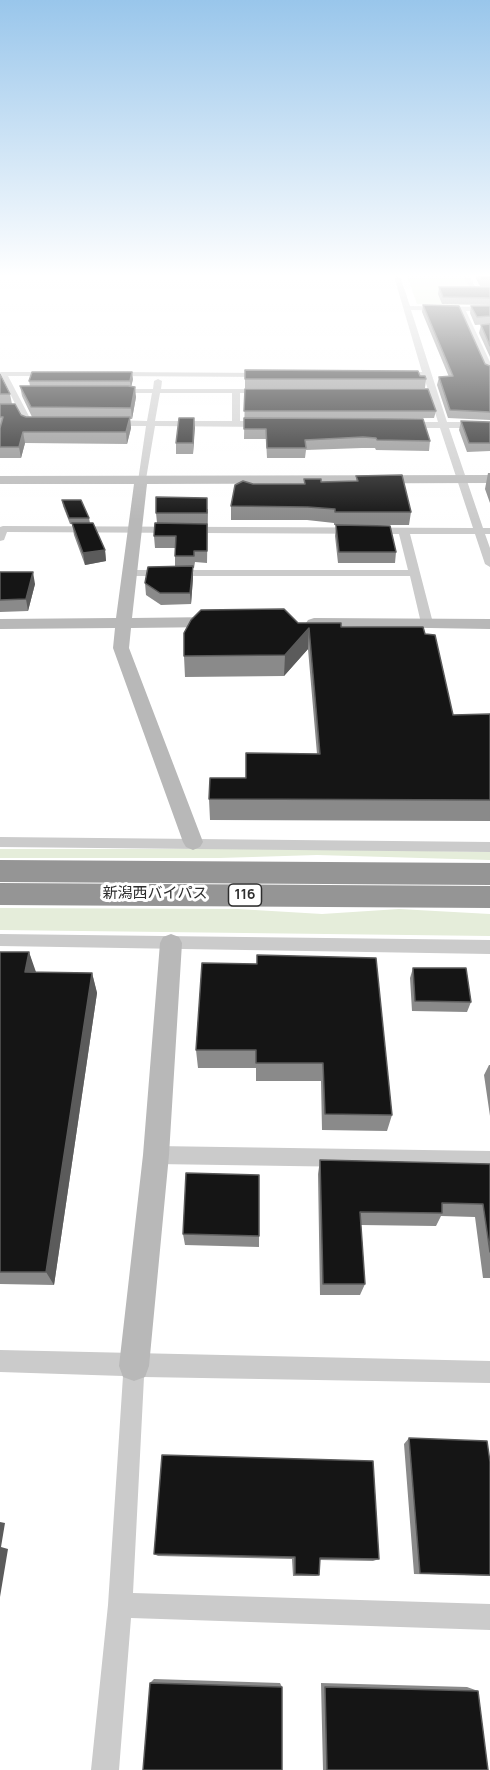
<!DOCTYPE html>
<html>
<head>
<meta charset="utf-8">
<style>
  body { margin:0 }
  canvas { display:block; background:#fff }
</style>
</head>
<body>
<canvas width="490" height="1770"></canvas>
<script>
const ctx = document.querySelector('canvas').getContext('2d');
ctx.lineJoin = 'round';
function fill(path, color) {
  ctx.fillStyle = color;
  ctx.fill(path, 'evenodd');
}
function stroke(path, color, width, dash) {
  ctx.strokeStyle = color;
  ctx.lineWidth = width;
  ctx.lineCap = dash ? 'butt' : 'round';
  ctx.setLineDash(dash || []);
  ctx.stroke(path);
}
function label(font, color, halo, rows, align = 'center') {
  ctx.font = font + ' Manrope,"Noto Sans JP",sans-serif';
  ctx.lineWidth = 6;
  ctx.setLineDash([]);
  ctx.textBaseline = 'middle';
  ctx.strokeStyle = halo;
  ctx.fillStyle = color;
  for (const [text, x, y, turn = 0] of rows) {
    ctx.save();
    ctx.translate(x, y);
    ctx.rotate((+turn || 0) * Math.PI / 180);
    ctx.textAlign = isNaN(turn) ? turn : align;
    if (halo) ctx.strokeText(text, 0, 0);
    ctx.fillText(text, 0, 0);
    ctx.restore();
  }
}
fill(new Path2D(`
  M406,273H464L479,303L476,305L417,304Z
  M0,849H313L490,852V860L317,855L220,858H0Z
  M0,908L238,909L322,914L399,909L490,914V936L0,930Z`), '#e5edda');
fill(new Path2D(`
  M393,273H399L410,306L490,307V311H466L490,362V373L486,371L459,311L411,310L447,422H490V428H449L483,528H490V534H485L490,548V567L485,564L475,534H410L433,623L431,625L427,626L421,623L410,576H128L123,573L128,570H408L399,534L7,532L4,540L0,541V527L3,526L473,528L440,428H406L402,425L406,422H438L424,377L401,376L397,374L401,372H422Z
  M461,273H467L476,288H490V292L472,291Z
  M0,372H53L54,374L50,376H8L31,420L43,421V425H25Z
  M113,372L263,373L267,375L263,377L110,376V372Z
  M158,379L162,381L161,389H267V393H240V421H265L269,424L265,427L155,426L146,479L138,481L146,426H112L108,423L112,420L147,421L152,393H117L113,391L117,389H153L154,381ZM160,393H232V421H155Z
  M0,837L490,842V852L0,847Z
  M0,934L490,940V954L0,946Z
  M156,1146L490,1151V1169L156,1164L149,1161L147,1155L149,1149Z
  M0,1350L490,1361V1383L144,1377L133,1593L490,1604V1630L131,1618L119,1770H91L108,1605L123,1376L0,1372Z`), '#cbcbcb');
fill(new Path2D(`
  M490,475V483L147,484L132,618L216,617L224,622L216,627L131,628L129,648L203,842L200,847L193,850L186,847L183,842L113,648L115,628L0,629V619L116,618L134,484H0V476Z
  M314,618L490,619V629L308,626L306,623L308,620Z
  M171,934L179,937L182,943L169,1155L149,1366L145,1377L134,1381L123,1377L119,1366L143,1155L160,943L163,937Z`), '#b8b8b8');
fill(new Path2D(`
  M0,860L490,863V885L0,882Z
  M0,883L490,886V908L0,905Z`), '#959595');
fill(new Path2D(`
  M473,273H490V286H480Z
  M439,287H490V305L442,304L438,294Z
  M423,305L485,364L490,366V420L448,418L437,385L439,377H449L422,312Z
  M471,306H490V324L475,325L470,313Z
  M490,324V357L479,333L481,325Z
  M245,370L420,376L426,379L425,388H245Z
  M0,374L10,394L12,404L21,415L26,417H32L22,396L20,386H30L29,381L133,379L131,386L136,397L132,419H130L131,428L127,444L25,443L21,458H0Z
  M245,389L436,411L434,418L291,419L430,441L429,451L376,450L375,448H362L306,450L305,458H267L266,439H244Z
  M194,418L193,454H176V443Z
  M461,421L490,422V451L467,452L459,430Z
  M488,473H490V503L485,489Z
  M356,476L411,512L409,525H334V523L307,520H231V506L253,484H304L321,482L356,481Z
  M62,500L89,518L90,523L105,550L106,561L85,565L74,535L72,524H70L63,506Z
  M208,509L207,563L195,562L194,568H193V578L191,604L161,605L146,595L145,583L175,567V548H155L154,536L157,523L156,513Z
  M336,525L396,552L395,563H338L335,536Z
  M0,573L35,584L28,611L0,612Z
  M298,623L425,634L453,715L490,714V821L210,820L209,799L246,778L317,754L308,649L284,676L185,677L184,656Z
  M0,952H29L35,973H92L97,993L54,1285L0,1284Z
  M202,963L392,1115L387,1131L322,1130L321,1081H256V1068H198L196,1050Z
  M413,968L471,1002L467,1012L412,1011L410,978Z
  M489,1065H490V1116L484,1075Z
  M320,1160L490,1164V1278H483L475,1217L441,1216L436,1226L361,1225L365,1284L360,1295H320L318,1174Z
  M183,1234L259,1236V1247L185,1245Z
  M409,1438L490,1462V1576L414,1574L404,1444Z
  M154,1554L379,1559L373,1561L320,1560L319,1575L316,1576H293L292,1559L158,1556Z
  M154,1679L280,1683L282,1687L150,1683Z
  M321,1683L467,1687L478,1691L488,1770H323Z`), '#8a8a8a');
fill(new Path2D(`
  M132,372L133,379L131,388L130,381Z
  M135,387L136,397L132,419L131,408Z
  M130,417L131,428L127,444L126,432Z
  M194,418L195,428L193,454V443Z
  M23,432L25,443L21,458L19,447Z
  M105,550L106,561L85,565L83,553Z
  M193,566V578L191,604L190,593Z
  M33,572L35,584L28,611L26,599Z
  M309,628L308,649L284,676L285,655Z
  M29,952L36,972L32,992L25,972Z
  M92,973L97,993L54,1285L46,1272Z
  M0,1522L5,1523L1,1547L8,1549L0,1597Z`), '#5b5b5b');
const building = new Path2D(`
  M478,273H490V279H481Z
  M439,287H490V298L443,297Z
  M423,305L459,306L485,364L490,366V412L450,410L439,377L453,376Z
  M471,306H490V316L477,317Z
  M490,324V346L481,325Z
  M245,370L418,371L420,376H425L426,379H245Z
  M32,372H132L130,381H29Z
  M0,374L10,394H0Z
  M20,386H128L135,387L131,408L31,407Z
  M245,389H428L436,411H244Z
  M0,404H15L21,415L26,417H130L126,432H23L19,447H0V428L3,417H0Z
  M179,418H194L193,443H176Z
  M244,418L423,419L430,441L377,440L376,438L363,437L305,440L306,448H267L266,429H244Z
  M461,421L490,422V443H469Z
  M402,475L411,512H335V509L308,507L231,506L235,485L243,481L253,484H305L304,479H321V482L358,481L356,476Z
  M156,497L207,498V513H156Z
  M62,500H81L89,518H69Z
  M72,523H93L105,550L83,553Z
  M155,523L207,524V551H194V556H175L176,536H154Z
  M336,525L390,526L396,552H339Z
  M193,566L190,593H160L145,583L148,567Z
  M0,572H33L26,599L0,600Z
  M284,609L298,623H341V627H423L425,634L435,635L453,715L490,714V800L209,799L210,778H246V753L320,754L309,628L285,655L184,656V633L191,620L201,610Z
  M0,952H29L25,972L92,973L46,1272H0Z
  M257,955L376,958L392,1115L325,1114L323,1063H256V1050H196L202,963L257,964Z
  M413,968H466L471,1002L415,1001Z
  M320,1160L490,1164V1252L483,1204L442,1203V1213L360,1212L365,1284H323Z
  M186,1173L259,1175V1236L183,1234Z
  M409,1438L487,1441L490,1462V1575L420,1573Z
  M162,1455L373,1461L379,1559L320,1558L319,1575L295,1574V1557L154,1554Z
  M150,1683L282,1687V1770H143Z
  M325,1687L478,1691L488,1770H327Z`);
fill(building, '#151515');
stroke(building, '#5b5b5b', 1.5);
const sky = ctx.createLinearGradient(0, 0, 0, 520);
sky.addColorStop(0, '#99c6eb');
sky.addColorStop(0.53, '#fff');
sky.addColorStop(1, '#ffffff00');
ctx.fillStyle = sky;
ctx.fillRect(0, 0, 490, 520);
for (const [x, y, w] of [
  [245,895,33]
]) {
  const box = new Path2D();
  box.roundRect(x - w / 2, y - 11, w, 22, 4.5);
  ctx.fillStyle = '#fff';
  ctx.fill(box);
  stroke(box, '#2e2e2e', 1.5);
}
label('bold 14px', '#2e2e2e', null, [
  ["116",245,895]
]);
label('15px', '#2e2e2e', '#fff', [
  ["新潟西バイパス",155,894]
]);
</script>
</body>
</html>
